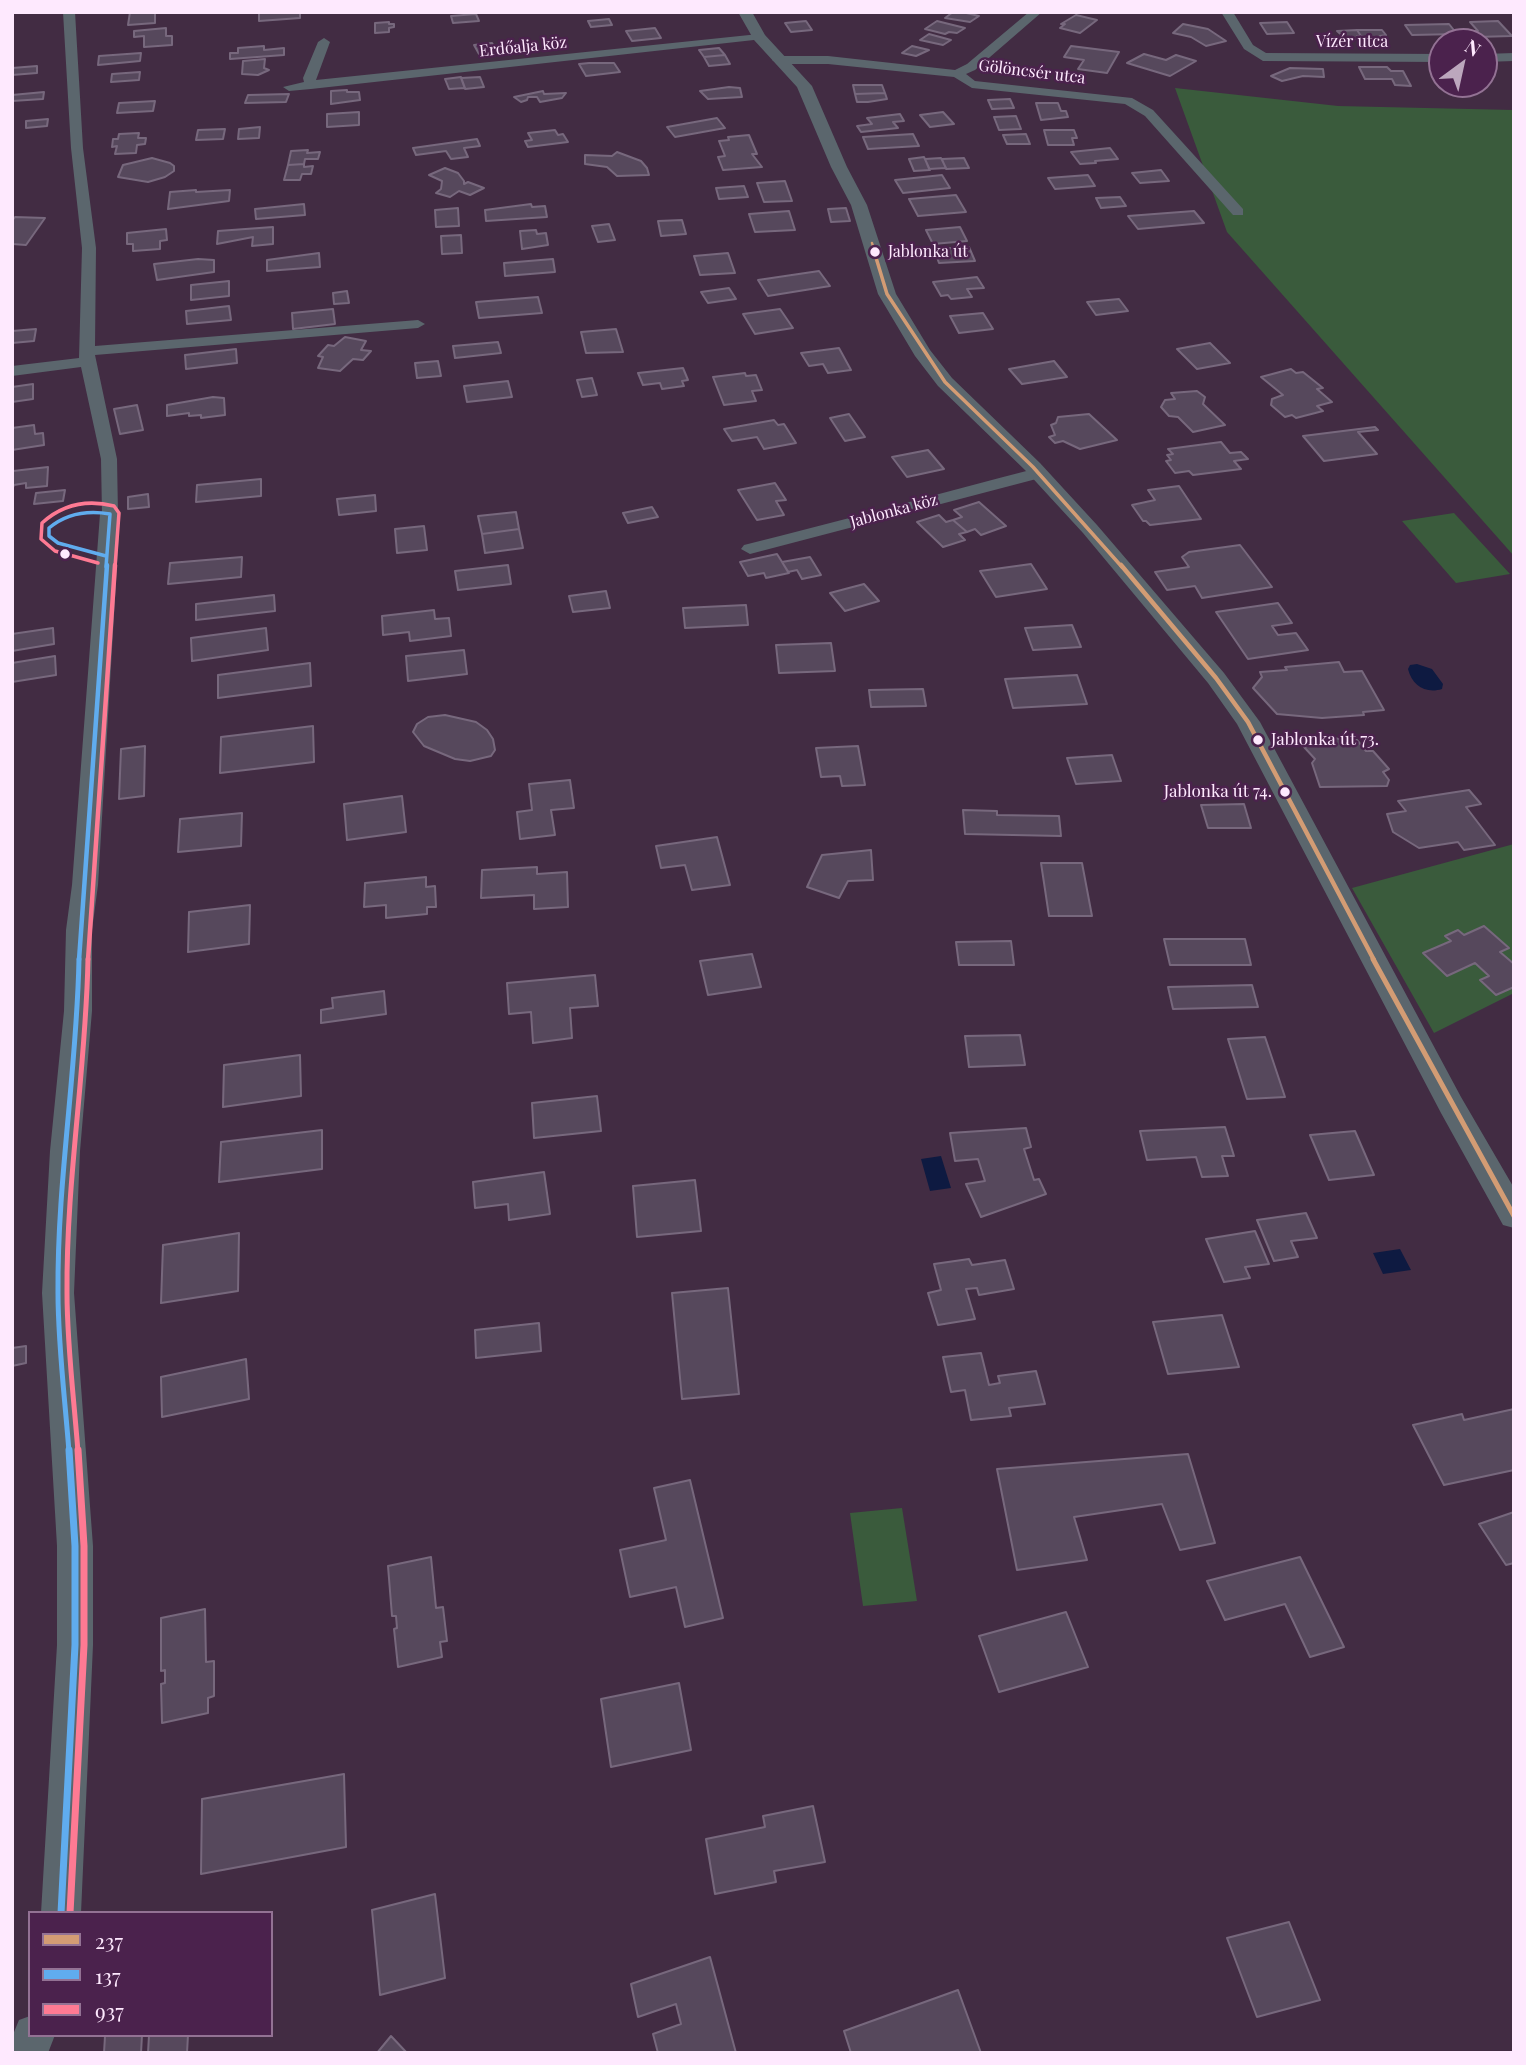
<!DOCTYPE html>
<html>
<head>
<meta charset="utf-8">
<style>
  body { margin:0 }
  #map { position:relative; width:1526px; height:2065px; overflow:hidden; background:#422c43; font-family:"Playfair Display",serif }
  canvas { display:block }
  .frame { position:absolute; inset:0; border:14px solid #fee9fe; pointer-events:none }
  .legend { position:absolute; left:28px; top:1911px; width:245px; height:126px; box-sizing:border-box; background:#4b224d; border:2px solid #937294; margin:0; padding:9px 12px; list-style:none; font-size:21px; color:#fee9fe }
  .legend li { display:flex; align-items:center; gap:14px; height:35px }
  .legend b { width:35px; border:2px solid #937294 }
  .north { position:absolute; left:1428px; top:28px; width:70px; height:70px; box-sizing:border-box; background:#4b224d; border:2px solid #937294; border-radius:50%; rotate:33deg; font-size:19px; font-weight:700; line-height:28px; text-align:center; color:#fee9fe }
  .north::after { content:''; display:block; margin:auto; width:24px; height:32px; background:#bca7bd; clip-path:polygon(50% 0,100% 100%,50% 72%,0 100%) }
</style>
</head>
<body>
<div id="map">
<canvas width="1526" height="2065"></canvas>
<div class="frame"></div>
<ul class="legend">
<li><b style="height:9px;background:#d39c74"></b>237</li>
<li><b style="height:9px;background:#60acee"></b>137</li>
<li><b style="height:9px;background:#fe7a93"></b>937</li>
</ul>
<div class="north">N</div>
</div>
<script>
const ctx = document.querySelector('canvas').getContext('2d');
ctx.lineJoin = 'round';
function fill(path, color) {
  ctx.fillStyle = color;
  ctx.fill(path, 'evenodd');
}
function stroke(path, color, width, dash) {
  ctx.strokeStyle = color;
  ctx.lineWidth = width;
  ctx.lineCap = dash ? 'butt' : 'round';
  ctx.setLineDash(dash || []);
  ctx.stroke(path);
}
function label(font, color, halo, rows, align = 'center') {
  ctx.font = font + ' "Playfair Display",serif';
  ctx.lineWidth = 5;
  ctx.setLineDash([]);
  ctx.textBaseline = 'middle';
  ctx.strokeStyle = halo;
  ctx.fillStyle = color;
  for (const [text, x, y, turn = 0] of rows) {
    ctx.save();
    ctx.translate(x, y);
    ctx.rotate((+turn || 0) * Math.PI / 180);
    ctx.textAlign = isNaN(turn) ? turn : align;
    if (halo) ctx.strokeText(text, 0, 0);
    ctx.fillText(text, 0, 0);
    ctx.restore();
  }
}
fill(new Path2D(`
  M1175,88L1338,106L1514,110V556L1227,232Z
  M1454,513L1510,574L1456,583L1402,521Z
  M1514,844V993L1434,1033L1352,888Z
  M902,1508L917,1601L863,1606L850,1513Z`), '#3a5b3c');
fill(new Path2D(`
  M1417,664L1432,669L1443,684L1442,689C1426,694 1412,686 1408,669L1410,665Z
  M941,1156L951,1188L930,1191L921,1159Z
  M1400,1249L1411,1270L1383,1274L1373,1253Z`), '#0e1a41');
const building = new Path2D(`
  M130,12H155V23L128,25Z
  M259,12H300V18L259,21Z
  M953,12H962L979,16L970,22L945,18Z
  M476,14L479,21L453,23L451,16Z
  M1076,15L1097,20L1080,33L1060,28L1065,24H1061Z
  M609,19L612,25L591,27L588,21Z
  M806,21L812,30L791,32L785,23Z
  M937,21L965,28L957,33L949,32L945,34L925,29Z
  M1498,21L1512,36L1475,37L1470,31H1478L1470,22Z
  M389,22V24H394V27L389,28V32L375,33V23Z
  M1287,22L1294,33L1267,34L1260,23Z
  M1183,24L1208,29L1226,41L1206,46L1191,37L1173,33Z
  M1449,24L1457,34L1412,35L1405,25Z
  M166,28V36H172V45L144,47V36L134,37V31Z
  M655,28L661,38L632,41L626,31Z
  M1357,30H1382L1386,35L1380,36L1382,38L1368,39L1361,36Z
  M1357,30L1361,36H1357L1359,39H1346L1337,31Z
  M929,34L951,40L943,45L920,40Z
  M492,43L497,52L479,54L474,45Z
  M264,46V50L284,48V55L230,59V53H238V48Z
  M912,46L929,50L916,56L902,53Z
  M1071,46L1119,52L1107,73L1078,69L1084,60L1064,57Z
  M719,48L725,55L704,57L699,50Z
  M141,53L140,61L98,65L99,56Z
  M1144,54L1166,60L1176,55L1196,61L1170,76L1127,63Z
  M725,55L730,64L709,66L704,57Z
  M265,59L264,68L269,70L258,75L242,74L243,61Z
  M589,63H614L620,72L586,76L579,64Z
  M37,66V73L12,75V68Z
  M1359,67H1387L1391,71H1403L1411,86L1395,85L1392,79H1365Z
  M1290,68L1323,69L1324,77L1303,76L1282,81L1271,76Z
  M140,72L139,80L111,82L112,74Z
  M461,77L465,88L449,89L445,79Z
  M480,77L484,87L465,89L461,78Z
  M853,85H882L885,93L855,94Z
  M729,87L740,88L742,97L708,99L700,91Z
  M347,90V92H359L360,100L331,104V91Z
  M543,91L544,94L566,93L562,98L540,102L537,97H528L527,100L521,102L514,97Z
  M44,92L43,99L12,101V95Z
  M885,93L887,99L868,102H857L855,94Z
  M289,94L286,102L245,103L248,95Z
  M1010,99L1014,108L992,109L988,100Z
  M155,101L153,111L117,113L119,103Z
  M1036,103H1058L1061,111H1066L1068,117L1041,120Z
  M359,112V125L327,127V114Z
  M943,112L954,124L930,127L920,115Z
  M900,114L904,121L893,122L898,128L861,132L857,126L872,124L867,118Z
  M1016,116L1021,129L999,130L994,117Z
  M717,118L725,128L675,137L667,127Z
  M48,119L47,126L26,128V121Z
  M260,127L259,138L238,139L239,129Z
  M225,129L223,139L196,140L198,130Z
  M555,130L558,135L563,134L568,142L528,147L525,141L532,140L528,133Z
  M1044,130H1074L1077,138H1072L1074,145H1048Z
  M139,133L138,138H146L145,144L137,145L136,153L115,154L117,146L112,147L113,139H118L119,134Z
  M913,134L919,146L868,149L863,137Z
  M1026,134L1030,144H1007L1003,135Z
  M749,135L757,154H752L762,167L723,170L718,157L725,156L719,141L729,140L728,137Z
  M477,139L480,146L464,148L468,157L451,159L446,151L416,155L413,148Z
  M1110,148L1118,159L1095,161L1096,163L1080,164L1071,152Z
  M308,150L307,153L320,152L318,159H305L304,164L288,165L291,151Z
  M617,152L641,161L647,168L649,175L617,176L607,167L585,164V155L612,156Z
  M924,157L930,170L914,171L909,159Z
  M152,158L170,163L174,166V171L165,177L148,182L118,177L123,165Z
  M941,158L946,168L929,169L925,159Z
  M964,158L969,168L946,169L942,159Z
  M304,164V167L313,166L311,174H302L300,180H284L288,165Z
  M445,168L458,173L464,181V184L468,182L484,188L470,195L459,191L450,197L436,193L441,189L442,181L429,175Z
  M1161,170L1169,181L1140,183L1132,173Z
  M942,175L950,188L903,193L895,180Z
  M1088,175L1095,186L1055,189L1048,178Z
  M785,181L792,201L764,202L757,183Z
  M744,186L748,197L719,199L716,188Z
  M196,190V192L230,190L229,201L168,209L170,192Z
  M956,195L966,212L918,216L909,199Z
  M1120,197L1126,206L1101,208L1096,198Z
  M304,204L305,215L256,219L255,209Z
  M531,204L532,207L545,206L547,217L486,221L485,210Z
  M458,208L459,226L436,227L435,210Z
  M846,208L850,221L831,222L828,209Z
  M789,211L795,230L755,232L749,214Z
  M1194,211L1204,223L1138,229L1128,216Z
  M15,217L45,218L26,245L12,244V221Z
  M682,220L686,234L661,236L658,221Z
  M609,224L615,240L598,242L592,226Z
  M273,227V244L252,246L253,237L217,244L218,231Z
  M960,227L967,241L933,244L926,230Z
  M166,229L167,240L160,241V249L133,251V244H127V233Z
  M536,230L537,234L546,233L548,245L522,249L520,231Z
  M461,235L462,253L442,254L441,236Z
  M969,247L975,261L939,263L934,249Z
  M319,253L320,267L267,271V260Z
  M728,253L735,273L700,275L694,256Z
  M198,259L214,260V272L157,280L154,264Z
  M553,259L555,272L505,276L504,263Z
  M819,271L830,286L768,296L758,280Z
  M977,277L984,288L967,289L972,297L951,299L948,295L941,296L933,282Z
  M229,281V296L191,300V285Z
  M729,288L736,299L708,303L701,292Z
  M347,291L349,303L334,304L333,293Z
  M538,297L542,313L479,318L476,302Z
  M1119,299L1128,311L1096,315L1087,302Z
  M229,306L231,320L187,324L186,311Z
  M333,309L335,324L293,329L292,313Z
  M780,309L793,328L755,334L743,314Z
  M983,313L993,329L959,333L950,316Z
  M36,329L34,341L12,343V331Z
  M616,329L623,352L586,353L581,332Z
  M345,337L366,341L361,350L371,351L363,360L353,359L340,371L318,368L323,357L318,356L328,345L334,346Z
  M498,342L501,353L455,358L453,346Z
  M1210,343L1230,363L1197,369L1177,349Z
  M839,348L851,370L828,373L823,364L809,366L801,353Z
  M236,349L237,363L186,369L185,355Z
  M438,361L441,376L417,378L415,363Z
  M1054,361L1067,377L1022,384L1009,369Z
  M683,368L688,380L682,381L684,386L662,389L660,383L643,385L638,373Z
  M1291,369L1296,373L1303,372L1323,388L1317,389L1332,402L1317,406L1323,411L1296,418L1292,415L1285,417L1271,405L1272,399L1283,395L1261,377Z
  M745,373L746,376L756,375L762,390L752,391L756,401L724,405L713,377Z
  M592,378L597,395L582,397L577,380Z
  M508,381L512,397L467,402L464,386Z
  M33,384V399L12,402V387Z
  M1197,391L1205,397L1203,404L1225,425L1193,432L1178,417L1169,416L1161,407L1165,400L1175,399L1171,393Z
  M213,397L224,398L225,415L201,418V415L189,416V413L167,416V405Z
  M137,405L143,430L120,434L114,409Z
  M849,414L865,437L845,441L830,418Z
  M1089,414L1117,440L1080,449L1063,441L1055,443L1049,437L1055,435L1051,425L1056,423L1058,417Z
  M774,420L778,425L784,424L796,443L764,449L757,437L732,441L724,429Z
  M34,425L35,434L43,433L44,445L12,450V428Z
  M1375,427L1378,430L1358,432L1377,454L1324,461L1303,436Z
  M1221,442L1230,453L1241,452L1248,459L1234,461L1241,469L1193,475L1189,471L1175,473L1166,461L1171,460L1167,455L1173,454L1168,449Z
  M928,450L944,469L907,477L892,457Z
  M48,467L47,486L26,488V483L14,485L12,490V469L13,471Z
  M261,479V496L196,502L197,485Z
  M775,483L786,500L776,501L784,515L757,520L738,490Z
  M1179,486L1201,519L1150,525L1146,521H1143L1132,505L1155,500L1148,490Z
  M65,490L63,501L34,504L36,493Z
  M148,494L149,507L128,509V497Z
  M375,495L376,511L339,515L337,499Z
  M979,502L1006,526L981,535L975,529L967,532L953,520L962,517L954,510Z
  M652,507L658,517L628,523L623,513Z
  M516,512L519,529L482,534L478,516Z
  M939,515L946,522L953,520L967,532L959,534L965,540L943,547L917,522Z
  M424,526L427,550L397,553L395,529Z
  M519,529L523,548L485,553L482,534Z
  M1240,545L1272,587L1202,598L1195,586L1167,590L1155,572L1189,567L1182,557L1189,552Z
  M777,554L789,573L766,578L764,573L748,576L740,562Z
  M242,557L241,577L168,584L170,563Z
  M810,557L821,575L802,579L797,570L788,572L782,562Z
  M1031,564L1047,589L996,597L980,571Z
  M508,565L511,584L458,590L455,571Z
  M864,584L879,601L845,611L830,593Z
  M606,591L610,608L573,612L569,596Z
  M274,595L275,611L196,620V604Z
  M1278,603L1292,623L1272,626L1278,635L1296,633L1308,650L1248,659L1216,612Z
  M746,605L748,625L685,628L683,608Z
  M434,610L435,619L449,618L451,636L410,641L409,632L383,635L382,616Z
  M1072,625L1081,647L1033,650L1025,628Z
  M53,628L54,644L12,651V634Z
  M266,628L268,650L192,661L191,638Z
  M831,643L835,671L779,673L776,645Z
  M464,650L467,674L408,681L406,656Z
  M55,656L56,675L12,682V663Z
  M1339,662L1344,672L1362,671L1384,710L1363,712L1364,715L1322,718L1277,714L1253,688L1262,677L1260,672L1287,670L1285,667Z
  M310,663L311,686L218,698V675Z
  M1077,675L1087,704L1013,708L1005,679Z
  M923,689L926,706L871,707L869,690Z
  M445,715L476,722L487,730L493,739L495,750L491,756L470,761L455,759L424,746L413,732L417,724L428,717Z
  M313,726L314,762L220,773L221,737Z
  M1329,738L1357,740L1366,751H1373L1389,769L1383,772L1389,780L1387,786L1320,787L1312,763L1315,759L1304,747Z
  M145,746L144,796L119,799L121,749Z
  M858,746L865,785L842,786L840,776L821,777L816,748Z
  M1112,755L1121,781L1076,784L1067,758Z
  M570,780L574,808L551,810L555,835L520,839L517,812L532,810L529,784Z
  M1469,790L1481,804L1466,807L1495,845L1464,850L1458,842L1419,848L1393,832L1387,814L1406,811L1398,801Z
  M402,796L406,832L347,840L344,804Z
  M1244,804L1251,828H1208L1201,805Z
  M963,810L997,811V815L1059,816L1061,836L965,834Z
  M242,813L241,846L178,852L180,819Z
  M717,837L730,885L692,890L685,865L661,868L656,846Z
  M871,850L873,880L848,881L839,898L807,887L822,855Z
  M1041,863H1082L1092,916H1049Z
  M537,867V874L567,872L568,907L534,909V895L481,898L482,870Z
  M426,877V887L435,886L436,907H427V914L386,918V905L364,907L365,883Z
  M250,905L249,944L188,952L189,912Z
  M1484,926L1509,948L1500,952L1514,964V987L1496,995L1480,980L1489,976L1475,963L1447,976L1423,953L1451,941L1445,936L1458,930L1464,935Z
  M1164,939H1245L1251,965H1170Z
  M1011,941L1014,965H959L956,942Z
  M752,954L761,987L708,995L700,961Z
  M595,975L598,1006L570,1008L572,1038L533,1043L531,1012L509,1014L507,983Z
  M1252,985L1258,1007L1173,1009L1168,987Z
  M384,991L386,1014L321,1023V1010L333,1008L332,998Z
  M1020,1035L1025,1065L969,1067L965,1036Z
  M1265,1037L1285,1097L1247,1099L1228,1039Z
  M300,1055L301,1096L223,1107L224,1065Z
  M597,1096L601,1131L534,1138L532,1103Z
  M1225,1127L1234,1156H1222L1228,1176L1202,1177L1196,1157L1147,1160L1140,1131Z
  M1026,1128L1031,1147L1024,1149L1034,1180L1039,1179L1046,1194L981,1217L966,1184L985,1181L978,1159L955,1161L950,1133Z
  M322,1130V1169L219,1182L221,1142Z
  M1355,1131L1374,1175L1329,1180L1310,1135Z
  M544,1172L550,1214L509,1220L508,1204L475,1208L473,1182Z
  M695,1180L701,1231L637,1237L633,1186Z
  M1306,1213L1317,1238L1291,1241L1298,1257L1274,1261L1257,1220Z
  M1255,1231L1269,1264L1245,1267L1250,1278L1224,1282L1206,1239Z
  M239,1233L238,1291L161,1303L163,1245Z
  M969,1259L972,1265L1005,1260L1014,1289L979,1295L977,1288L966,1289L975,1319L938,1325L928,1293L941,1290L934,1264Z
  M728,1288L739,1394L682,1399L672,1293Z
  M1222,1315L1239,1367L1168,1374L1153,1322Z
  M539,1323L541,1351L476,1358L475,1330Z
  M26,1346V1363L12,1366V1348Z
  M981,1353L989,1385L1000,1383L998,1376L1036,1371L1045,1404L1009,1408L1011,1416L971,1420L965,1390L951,1392L943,1357Z
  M246,1359L249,1399L162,1417L161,1377Z
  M1514,1409V1470L1444,1485L1413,1425L1462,1414L1464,1420Z
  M1188,1454L1215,1543L1180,1550L1162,1504L1074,1517L1087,1560L1017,1570L997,1469Z
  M690,1480L723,1618L685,1627L676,1587L630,1597L620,1550L666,1540L654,1488Z
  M1514,1512V1563L1506,1565L1479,1524Z
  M431,1557L436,1608L443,1607L447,1641L440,1642L442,1657L398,1667L394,1629L397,1628L396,1616H392L388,1566Z
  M1300,1557L1344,1647L1310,1657L1285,1604L1225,1620L1207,1581Z
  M205,1609L206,1662L214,1661V1696L208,1698V1713L162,1723L161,1684L165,1683V1670L161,1671V1618Z
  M1066,1612L1088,1667L999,1692L979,1636Z
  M679,1683L691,1750L611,1767L601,1699Z
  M344,1774L346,1847L201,1874L202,1799Z
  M813,1806L825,1862L774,1871L776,1882L715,1894L706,1839L765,1827L763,1816Z
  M435,1894L445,1978L380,1995L372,1910Z
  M1289,1922L1320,2000L1257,2017L1227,1938Z
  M710,1957L736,2053H658L653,2034L681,2024L676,2004L638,2017L631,1984Z
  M958,1990L981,2053H851L844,2031Z
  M142,2035L141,2053H104L105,2036Z
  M149,2035H188L187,2053H148Z
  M391,2036L407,2053H377Z`);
fill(building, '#56485c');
stroke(building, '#77687d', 2);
fill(new Path2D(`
  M63,12H75L83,148L96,248L95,346L418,320L425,324L418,328L95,355L117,459L118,514L110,519L102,514L101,459L81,367L12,376V366L79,358L82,248L71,148Z
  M1029,12H1042L975,70L966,74L975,81L1132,98L1153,110L1243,209V215H1233L1145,116L1125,104L972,88L954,77L828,64H778L772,60L778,56H828L955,70L967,64Z
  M1221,12H1233L1253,45L1266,53L1442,54V62L1263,61L1244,49Z
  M759,34L763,35V39L311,89L289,91L283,87L304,82L303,78L318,42L324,38L330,42L316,80Z
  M1514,53V61L1484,62V54Z
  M1038,468L1044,469L1046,473L1044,477L750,554L741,549L744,545C842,521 940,493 1038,468Z`), '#5b666d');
fill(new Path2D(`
  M738,12H752L765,35L812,86L847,167L867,205L896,294L930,350L952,378L1040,463L1097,525L1224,673L1260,722L1461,1097L1514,1188V1228L1503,1225L1441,1113L1237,724L1208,683L1083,533L1026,471L938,386L915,356L878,294L851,205L831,167L797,87L754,40Z
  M110,508L117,510L120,514L98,885L92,930V1011L80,1151L74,1293L93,1546V1645L81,1913H41L57,1645V1546L42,1293L50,1151L64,1011L66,930L72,885L100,514L103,510Z
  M30,2016V2035H55L48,2053H12V2037L19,2020Z`), '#5b666d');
stroke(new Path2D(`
  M872,243L875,253`), '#d39c74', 2.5);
stroke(new Path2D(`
  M874,251L887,294L945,382L1033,467L1122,567`), '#d39c74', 3.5);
stroke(new Path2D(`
  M1121,565L1216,678L1248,722L1374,960`), '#d39c74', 4.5);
stroke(new Path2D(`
  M1373,959L1514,1216`), '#d39c74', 5);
stroke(new Path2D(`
  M106,556L58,543L49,536V528C67,513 87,510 110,514L106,567`), '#60acee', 3.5);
stroke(new Path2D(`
  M79,960L107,565`), '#60acee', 4.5);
stroke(new Path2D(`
  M69,1452C65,1399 58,1345 58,1293C57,1181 77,1070 79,959`), '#60acee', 5);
stroke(new Path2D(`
  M61,1913L75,1645V1546L69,1450`), '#60acee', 7);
stroke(new Path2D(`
  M98,563L55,551L41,539L42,523C63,504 86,499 114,506L119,513L115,567`), '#fe7a93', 3.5);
stroke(new Path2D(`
  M88,960L115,565`), '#fe7a93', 4.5);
stroke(new Path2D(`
  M78,1452C74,1399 67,1345 67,1293C66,1181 86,1070 88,959`), '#fe7a93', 5);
stroke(new Path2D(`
  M70,1913L84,1645V1546L78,1450`), '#fe7a93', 7);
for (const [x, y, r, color] of [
  [875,252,6,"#fee9fe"],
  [65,554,6,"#fee9fe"],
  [1258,740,6,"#fee9fe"],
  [1285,792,6,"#fee9fe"]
]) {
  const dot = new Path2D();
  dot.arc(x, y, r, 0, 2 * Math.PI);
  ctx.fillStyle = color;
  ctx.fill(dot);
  stroke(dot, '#4b224d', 2.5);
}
label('16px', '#fee9fe', '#4b224d', [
  ["Vízér utca",1352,42],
  ["Erdőalja köz",523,47,-6],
  ["Gölöncsér utca",1032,72,7],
  ["Jablonka köz",894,511,-15]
]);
label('16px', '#fee9fe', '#4b224d', [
  ["Jablonka út",888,252]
], 'left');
label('17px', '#fee9fe', '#4b224d', [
  ["Jablonka út 73.",1271,740],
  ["Jablonka út 74.",1272,792,"right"]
], 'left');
</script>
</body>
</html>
